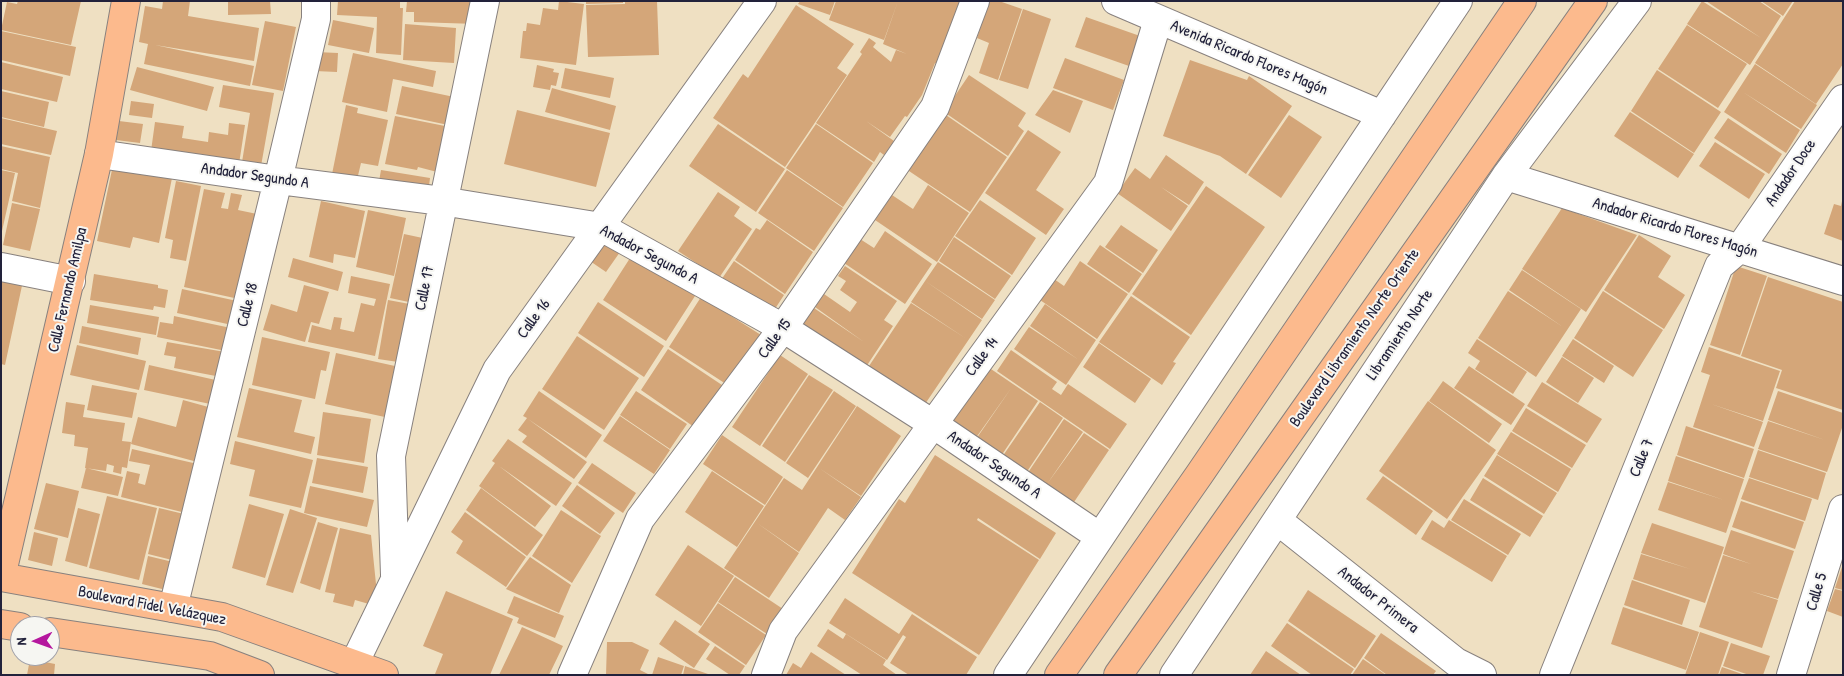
<!DOCTYPE html>
<html>
<head>
<meta charset="utf-8">
<style>
  body { margin:0 }
  #map { position:relative; width:1844px; height:676px; overflow:hidden; background:#efe0c2; font-family:"Patrick Hand",sans-serif }
  canvas { display:block }
  .frame { position:absolute; inset:0; border:2px solid #22223b; pointer-events:none }
  .north { position:absolute; left:10px; top:616px; width:50px; height:50px; box-sizing:border-box; background:#f6f6f2; border:1px solid #a1a1a9; border-radius:50%; rotate:268deg; font-size:14px; font-weight:700; line-height:20px; text-align:center; color:#22223b }
  .north::after { content:''; display:block; margin:auto; width:18px; height:22px; background:#b5179e; clip-path:polygon(50% 0,100% 100%,50% 72%,0 100%) }
</style>
</head>
<body>
<div id="map">
<canvas width="1844" height="676"></canvas>
<div class="frame"></div>
<div class="north">N</div>
</div>
<script>
const ctx = document.querySelector('canvas').getContext('2d');
ctx.lineJoin = 'round';
function fill(path, color) {
  ctx.fillStyle = color;
  ctx.fill(path, 'evenodd');
}
function stroke(path, color, width, dash) {
  ctx.strokeStyle = color;
  ctx.lineWidth = width;
  ctx.lineCap = dash ? 'butt' : 'round';
  ctx.setLineDash(dash || []);
  ctx.stroke(path);
}
function label(font, color, halo, rows, align = 'center') {
  ctx.font = font + ' "Patrick Hand",sans-serif';
  ctx.lineWidth = 4;
  ctx.setLineDash([]);
  ctx.textBaseline = 'middle';
  ctx.strokeStyle = halo;
  ctx.fillStyle = color;
  for (const [text, x, y, turn = 0] of rows) {
    ctx.save();
    ctx.translate(x, y);
    ctx.rotate((+turn || 0) * Math.PI / 180);
    ctx.textAlign = isNaN(turn) ? turn : align;
    if (halo) ctx.strokeText(text, 0, 0);
    ctx.fillText(text, 0, 0);
    ctx.restore();
  }
}
fill(new Path2D(`
  M18,1H81L71,45L1,30L7,2L17,4Z
  M163,1H190L188,16L259,28L254,61L155,45L254,66L250,86L144,64L148,44L139,42L145,6L162,9Z
  M228,1H270L271,14L228,15Z
  M338,1H400V8H403L401,55L376,53L377,17L337,15Z
  M407,1H477V24L414,22V12H406Z
  M559,1L584,4L576,65L520,58L523,31H526L527,23L540,25L543,8L558,10Z
  M586,1H623V3L586,4Z
  M625,1H657L659,55L588,57L586,5L625,4Z
  M800,1H835L830,15L798,4Z
  M836,1H898L884,40L829,20Z
  M898,1H961L939,65L935,63L922,95L907,117L905,116L890,137L866,121L894,141L884,155L880,152L874,162L816,123L862,54L860,52L869,38L876,43L873,47L891,62L896,50L907,54L883,44Z
  M989,1H999L1022,9L998,80L979,73L989,43L977,38Z
  M1702,1L1761,38L1706,1H1759L1781,16L1750,65L1687,24Z
  M1761,1H1793L1783,16Z
  M1795,1H1843V64L1816,104L1755,63Z
  M796,5L854,44L837,68L847,75L785,167L713,118L743,74L748,78Z
  M1023,9L1051,19L1028,89L999,80Z
  M1086,17L1140,36L1129,66L1075,47Z
  M333,20L374,28L369,53L328,45Z
  M265,21L296,27L283,91L252,85Z
  M405,24L456,28L454,63L403,60Z
  M1687,25L1747,64L1718,108L1658,69Z
  M1,31L76,47L70,76L1,60Z
  M316,52L338,53L337,72L315,71Z
  M353,53L436,71L433,87L393,79L387,112L342,102Z
  M1065,58L1124,80L1113,110L1053,88Z
  M1190,60L1247,80L1249,76L1292,106L1246,174L1220,156L1163,136Z
  M1,62L63,77L57,102L1,89Z
  M1755,64L1817,105L1801,129L1743,92L1800,130L1786,153L1724,112Z
  M537,65L554,69L553,72L559,73L556,86L551,85L550,90L533,87Z
  M137,67L214,87L207,111L130,90Z
  M565,68L614,78L610,98L561,88Z
  M1657,70L1721,112L1694,153L1631,111Z
  M969,75L1026,113L1018,126L1024,131L1008,156L944,112Z
  M223,85L274,93L261,166L242,162L250,113L219,107Z
  M402,86L459,98L453,126L396,114Z
  M552,88L616,106L610,130L545,112Z
  M1053,90L1083,101L1070,133L1035,115Z
  M1,91L49,102L44,127L1,117Z
  M131,101L154,104L152,118L129,115Z
  M346,105L358,108L357,113L388,120L378,166L361,163L356,184L331,179Z
  M517,110L610,133L596,187L504,164Z
  M1630,112L1694,154L1678,178L1614,136Z
  M943,113L1007,157L970,212L906,169Z
  M1289,115L1322,137L1281,198L1248,175Z
  M395,116L450,127L441,173L418,167L417,170L385,164Z
  M1,118L57,131L51,155L1,144Z
  M1728,118L1782,154L1769,174L1714,138Z
  M119,121L143,124L140,143L116,140Z
  M155,122L184,126L182,138L208,142L209,132L228,135L229,123L245,125L239,164L151,151Z
  M718,124L785,169L756,212L689,166Z
  M816,124L873,163L843,207L786,168Z
  M1028,130L1061,152L1036,190L1064,209L1046,235L985,193Z
  M1715,142L1765,174L1749,199L1699,166Z
  M1,146L50,157L40,208L12,201L18,173L1,169Z
  M1166,155L1204,182L1189,205L1161,187L1188,206L1171,231L1117,193L1135,168L1150,179Z
  M113,165L172,178L159,243L133,237L130,248L97,241Z
  M1,170L15,173L2,231H1Z
  M381,170L430,178L428,194L378,187Z
  M787,170L843,208L814,251L758,213Z
  M176,181L201,186L186,261L170,258L173,240L165,238Z
  M928,185L969,213L937,262L875,220L892,195L913,209Z
  M1206,186L1265,227L1191,335L1132,294Z
  M204,189L225,193L221,208L228,209L231,193L242,195L238,210L257,214L239,299L184,287Z
  M718,192L740,207L734,216L752,229L719,278L678,251Z
  M980,200L1036,238L1012,275L955,236Z
  M321,201L365,211L355,258L334,254L333,263L309,257Z
  M1842,201H1843V241L1824,234L1834,204L1841,206Z
  M12,203L40,209L30,251L3,245Z
  M1562,208L1637,235L1586,312L1522,269Z
  M368,210L406,218L394,276L356,267Z
  M767,220L813,252L785,294L735,260L756,228L760,230Z
  M1121,225L1158,250L1143,273L1105,247Z
  M885,231L932,264L905,304L844,263L860,239L874,248Z
  M404,234L432,240L418,304L390,298Z
  M1639,235L1671,256L1658,277L1685,295L1664,329L1604,290Z
  M954,237L1011,276L995,299L939,261Z
  M599,239L620,252L606,272L587,259Z
  M1100,245L1142,274L1129,293L1087,264Z
  M632,255L695,296L666,341L603,300Z
  M293,258L343,272L338,291L288,277Z
  M734,261L784,295L771,315L721,280Z
  M1080,261L1128,294L1097,339L1040,300L1054,279L1064,286Z
  M938,262L995,300L982,319L925,281Z
  M845,266L897,301L884,320L893,326L862,373L796,329L811,306L864,342L815,307L824,294L850,312L857,302L840,290L846,281L838,276Z
  M1736,266L1767,276L1740,355L1710,345Z
  M1522,270L1581,309L1536,377L1478,338L1508,291L1563,327L1509,290Z
  M94,274L158,285V288L168,290L165,308L154,306L153,310L90,300Z
  M1,276L23,281L5,365L1,364Z
  M351,276L390,284L375,356L308,342L312,325L331,330L334,317L342,318L340,329L354,332L361,303L374,306L376,299L348,293Z
  M1768,277L1843,302V410L1776,388L1782,370L1741,356Z
  M925,281L982,320L921,410L865,372L911,303L965,338L911,302Z
  M304,285L329,292L319,324L311,322L305,342L263,330L271,304L297,312Z
  M182,289L237,301L232,325L177,313Z
  M1603,291L1663,330L1633,377L1574,338Z
  M1131,296L1190,337L1173,362L1176,363L1162,385L1099,342Z
  M701,297L761,335L726,384L669,347Z
  M388,300L415,305L405,363L378,359Z
  M598,302L664,346L644,377L578,333Z
  M1045,304L1096,340L1066,385L1014,349L1029,327L1079,360L1030,326Z
  M90,305L159,317L156,335L87,323Z
  M174,316L231,328L226,351L157,337L160,322L173,324Z
  M82,326L141,338L138,355L79,343Z
  M577,336L639,378L604,430L542,389Z
  M262,337L330,352L326,371L321,370L315,399L252,385Z
  M1477,339L1527,372L1513,394L1475,369L1480,361L1468,353Z
  M1573,339L1614,366L1604,383L1562,356Z
  M167,342L225,352L221,377L174,368L176,357L164,355Z
  M1099,343L1151,379L1135,403L1083,367Z
  M77,345L146,361L139,390L70,375Z
  M1709,347L1780,371L1763,421L1711,404L1763,422L1754,447L1693,427L1710,375L1701,372Z
  M668,349L725,387L697,429L641,390Z
  M1011,350L1057,382L1052,389L1061,395L1068,384L1127,424L1110,449L997,371Z
  M336,353L404,368L394,419L325,404Z
  M780,355L808,374L760,446L732,427Z
  M1562,357L1594,378L1578,403L1546,382Z
  M149,365L220,381L215,405L144,390Z
  M1469,366L1525,404L1511,425L1454,388Z
  M988,367L1038,401L999,459L974,442L1012,387L973,442L949,425Z
  M809,375L833,390L785,462L762,446Z
  M1443,381L1502,424L1489,443L1429,401Z
  M1542,382L1602,419L1587,443L1527,406Z
  M92,385L137,393L132,418L87,410Z
  M249,388L302,400L294,432L315,437L311,454L237,437Z
  M539,391L602,435L586,458L528,419L587,462L574,479L522,442L527,436L518,430L527,418L523,416Z
  M636,391L687,424L670,449L620,415Z
  M834,391L856,406L808,478L786,463Z
  M1778,391L1843,413V425L1827,472L1758,449L1768,421L1825,440L1768,420Z
  M183,400L212,408L201,463L131,444L138,417L176,427Z
  M1428,401L1496,450L1447,519L1379,471Z
  M66,402L85,405L83,417L125,423L122,441L131,442L127,468L122,467L121,474L113,472L114,466L107,464L106,471L85,468L88,448L74,446L75,435L62,433Z
  M1040,402L1063,418L1024,476L1000,460Z
  M857,406L901,436L861,496L819,468L861,497L845,520L828,508L799,552L757,523L799,553L769,598L724,568L784,478L802,490Z
  M1526,408L1586,445L1572,468L1512,431Z
  M323,412L371,419L364,463L317,455Z
  M620,416L670,450L654,474L603,441Z
  M1064,419L1083,432L1047,484L1084,433L1109,450L1070,508L1025,477Z
  M1686,426L1754,449L1744,478L1677,455Z
  M1511,432L1571,469L1558,492L1497,454Z
  M722,435L783,477L765,505L703,464Z
  M508,439L572,483L556,506L499,466L551,506L535,527L479,486L495,463L492,461Z
  M235,441L313,460L301,508L249,496L255,470L230,464Z
  M132,449L202,465L190,514L121,497L127,471L140,474L138,483L145,485L150,465L129,461Z
  M1758,450L1826,473L1818,500L1749,477Z
  M935,455L1056,533L1040,559L978,518L977,520L1039,560L979,655L852,573L899,499L905,503Z
  M1497,455L1557,493L1544,514L1484,476Z
  M1676,456L1744,479L1726,533L1658,510L1668,482L1724,500L1668,481Z
  M317,458L368,467L363,493L312,483Z
  M592,463L636,493L623,513L578,483Z
  M86,468L123,477L118,496L81,488Z
  M712,471L764,506L737,547L685,512Z
  M1383,476L1433,511L1416,535L1366,499Z
  M1483,478L1543,516L1530,537L1470,500Z
  M1749,478L1812,499L1805,521L1741,499Z
  M46,483L79,491L68,538L34,529Z
  M577,485L615,513L600,534L562,506Z
  M310,486L374,500L367,527L304,513Z
  M481,488L543,535L527,556L466,510Z
  M107,496L157,508L139,580L89,568Z
  M1464,499L1521,534L1508,555L1451,520Z
  M1741,501L1804,522L1795,549L1732,527Z
  M249,504L284,514L265,578L232,568Z
  M78,508L100,514L87,567L65,561Z
  M159,508L188,515L176,561L148,554Z
  M290,509L317,518L293,593L266,585Z
  M561,510L601,536L572,583L532,556Z
  M465,512L526,557L506,587L456,553L463,541L451,532Z
  M1432,520L1444,528L1449,520L1507,556L1492,582L1421,539Z
  M318,522L338,528L320,590L300,583Z
  M1652,523L1724,547L1705,603L1633,579L1641,554L1690,569L1641,553Z
  M340,528L371,535L377,594L369,604L355,600L353,607L333,602L335,594L325,592Z
  M1731,530L1794,551L1778,599L1750,591L1778,600L1762,648L1699,627L1723,555L1751,564L1723,554Z
  M34,532L58,538L52,566L28,560Z
  M688,545L734,576L701,626L655,595Z
  M148,556L177,563L170,591L142,584Z
  M530,557L571,585L559,613L506,589Z
  M1842,567H1843V590L1835,588Z
  M735,577L783,609L767,634L718,602Z
  M1632,580L1690,600L1682,625L1624,605Z
  M1835,589L1843,591V617L1827,611Z
  M1308,590L1376,636L1355,668L1288,621Z
  M446,591L513,619L490,675L435,674L443,654L423,646Z
  M514,596L564,616L555,638L517,623L519,618L507,613Z
  M845,598L899,634L912,614L977,657L966,675H909L890,663L906,637L903,635L887,660L829,623Z
  M718,603L766,635L746,665L698,632Z
  M1623,607L1699,632L1686,670L1611,644Z
  M675,620L710,644L694,668L659,644Z
  M1287,623L1354,669L1350,675H1312L1271,646Z
  M522,627L563,646L549,675H499Z
  M828,629L843,639L846,634L886,660L883,665L897,675H862L817,646Z
  M1700,632L1729,642L1718,675H1685Z
  M1381,633L1436,671L1433,675H1387L1364,658Z
  M607,642H632L649,650L640,670L650,675H606Z
  M1731,643L1770,656L1763,675H1749L1723,666Z
  M715,646L745,666L739,675H730L706,659Z
  M1266,651L1301,675H1250Z
  M811,652L846,675H786L793,663L801,668Z
  M658,657L684,666L681,675H652Z
  M30,659L55,664L54,675H27Z
  M1363,659L1386,675H1352Z
  M685,666L708,674V675H683Z
  M1722,667L1742,674V675H1719Z`), '#d4a679');
const minor = new Path2D(`
  M1116,1L1382,115
  M99,154L278,180L442,201L601,227L783,328L933,424L1100,537
  M1506,176L1843,281
  M1,267L71,281
  M1277,520L1456,662L1482,675
  M395,575L391,456L485,1
  M173,608L278,180L316,19V1
  M354,664L497,370L762,1
  M572,675L640,519L783,328L935,107L975,1
  M766,675L783,631L1108,183L1158,20
  M1008,675L1458,1
  M1174,675L1506,176L1637,1
  M1554,675L1719,266L1740,248L1843,99
  M1791,675L1843,509`);
const major = new Path2D(`
  M1,577L99,154L126,1
  M1,577L222,617L384,675
  M1,624L20,627
  M50,632L210,656L260,675`);
const highway = new Path2D(`
  M1059,675L1199,475L1522,1
  M1118,675L1593,1`);
stroke(minor, '#88817e', 30);
stroke(major, '#88817e', 30);
stroke(highway, '#88817e', 30);
stroke(minor, '#fff', 28);
stroke(major, '#fcba8d', 28);
stroke(highway, '#fcba8d', 28);
label('16px', '#22223b', '#f6f6f2', [
  ["Avenida Ricardo Flores Magón",1249,58,23],
  ["Andador Doce",1791,173,-56],
  ["Andador Segundo A",255,176,8],
  ["Andador Ricardo Flores Magón",1675,228,17],
  ["Andador Segundo A",649,255,28],
  ["Calle 17",425,288,-79],
  ["Calle Fernando Amilpa",68,290,-77],
  ["Calle 18",248,305,-76],
  ["Calle 16",534,319,-54],
  ["Libramiento Norte",1400,335,-56],
  ["Boulevard Libramiento Norte Oriente",1355,338,-55],
  ["Calle 15",775,339,-54],
  ["Calle 14",982,357,-54],
  ["Calle 7",1642,458,-68],
  ["Andador Segundo A",994,465,34],
  ["Calle 5",1817,592,-73],
  ["Andador Primera",1378,600,38],
  ["Boulevard Fidel Velázquez",152,606,11]
]);
</script>
</body>
</html>
